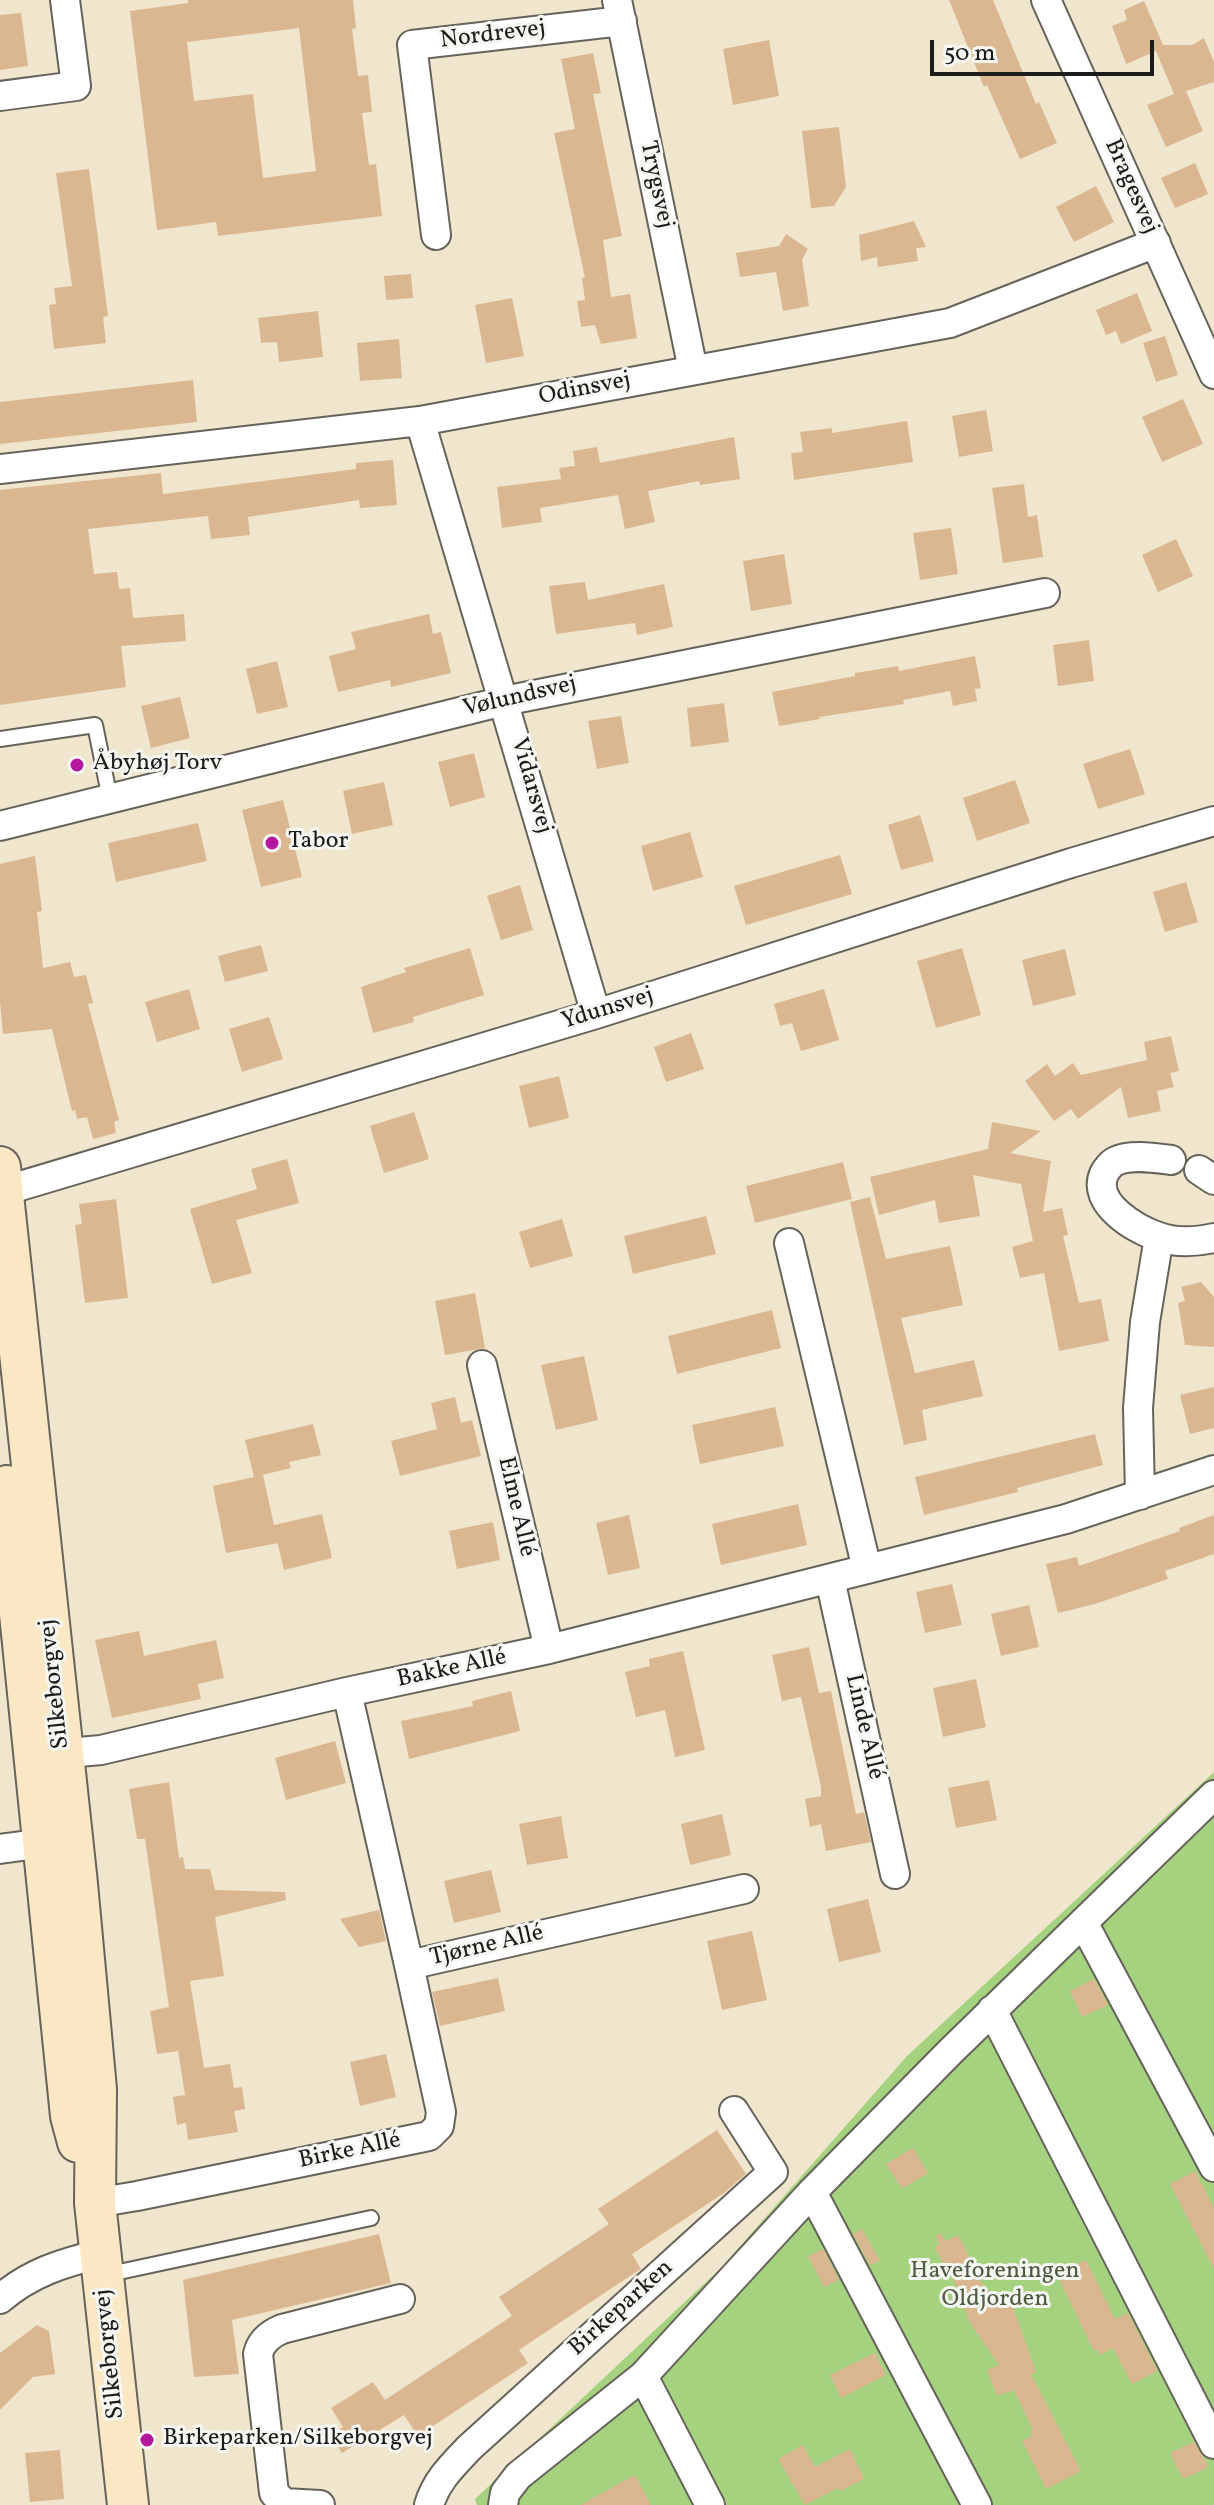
<!DOCTYPE html>
<html>
<head>
<meta charset="utf-8">
<style>
  body { margin:0 }
  #map { position:relative; width:1214px; height:2505px; overflow:hidden; background:#efe6cd; font-family:Vollkorn,serif }
  canvas { display:block }
  .scale { position:absolute; left:930px; top:40px; width:224px; height:36px; box-sizing:border-box; border:4px solid #1c1c1c; border-top:0; padding-left:10px; font-size:24px; line-height:28px; white-space:nowrap; color:#1c1c1c; -webkit-text-stroke:6px #f6f6f2; paint-order:stroke }
</style>
</head>
<body>
<div id="map">
<canvas width="1214" height="2505"></canvas>
<div class="scale">50 m</div>
</div>
<script>
const ctx = document.querySelector('canvas').getContext('2d');
ctx.lineJoin = 'round';
function fill(path, color) {
  ctx.fillStyle = color;
  ctx.fill(path, 'evenodd');
}
function stroke(path, color, width, dash) {
  ctx.strokeStyle = color;
  ctx.lineWidth = width;
  ctx.lineCap = dash ? 'butt' : 'round';
  ctx.setLineDash(dash || []);
  ctx.stroke(path);
}
function label(font, color, halo, rows, align = 'center') {
  ctx.font = font + ' Vollkorn,serif';
  ctx.lineWidth = 6;
  ctx.setLineDash([]);
  ctx.textBaseline = 'middle';
  ctx.strokeStyle = halo;
  ctx.fillStyle = color;
  for (const [text, x, y, turn = 0] of rows) {
    ctx.save();
    ctx.translate(x, y);
    ctx.rotate((+turn || 0) * Math.PI / 180);
    ctx.textAlign = isNaN(turn) ? turn : align;
    if (halo) ctx.strokeText(text, 0, 0);
    ctx.fillText(text, 0, 0);
    ctx.restore();
  }
}
fill(new Path2D(`
  M1214,1772V2505H477L475,2499L721,2268L907,2056Z`), '#a5d27f');
fill(new Path2D(`
  M188,0H353L356,28L352,29L358,76L368,75L372,112L362,113L369,165L376,164L382,216L218,236L216,222L157,230L130,11L188,3ZM299,28L316,171L263,178L253,94L194,101L187,42Z
  M949,0H993L1036,104L1039,102L1057,143L1020,159L987,85L984,87Z
  M1144,1L1163,45H1192L1204,38L1214,62V82L1186,91L1203,131L1166,147L1147,105L1174,94L1156,51L1126,64L1112,26L1127,20L1124,10Z
  M21,13L28,66L0,70V15Z
  M769,40L779,96L733,105L723,49Z
  M593,53L601,93L593,94L622,236L603,240L611,297L630,294L637,338L601,344L595,325L581,327L577,301L585,300L582,278H585L554,133L575,129L561,59Z
  M839,127L846,187L834,206L811,208L802,131Z
  M1195,163L1208,194L1175,208L1161,178Z
  M89,169L108,316L103,317L106,343L54,349L49,305L56,304L54,288L72,286L56,173Z
  M1096,186L1114,222L1074,242L1056,207Z
  M914,221L926,247L916,248L918,261L878,267L877,257L861,261L859,235Z
  M786,234L808,249L802,260L809,306L783,311L776,272L740,277L736,253L779,246Z
  M411,274L413,298L386,300L384,276Z
  M1137,293L1152,331L1121,344L1116,331L1106,335L1096,310Z
  M512,298L524,356L486,363L475,305Z
  M318,311L323,357L279,362L277,342L261,343L258,318Z
  M1165,336L1178,375L1156,382L1143,343Z
  M399,339L402,378L360,381L357,343Z
  M193,380L197,422L0,444V402Z
  M1183,399L1203,444L1162,462L1142,417Z
  M986,410L993,451L959,457L952,416Z
  M907,421L913,462L794,480L791,453L803,452L800,432L832,428V433Z
  M734,437L740,479L700,485L699,481L648,491L655,522L625,529L618,495L540,508L542,522L502,528L497,487L561,479L559,468L575,466L573,451L597,447L600,463Z
  M393,460L397,505L360,508L359,500L248,517L250,535L211,539L208,516L88,529L94,574L117,572L119,589L130,588L133,618L184,614L186,641L121,646L126,687L0,705V490L161,473L163,494L356,469V463Z
  M1024,484L1028,517L1037,515L1043,557L1003,563L992,488Z
  M951,528L958,574L920,580L913,533Z
  M1176,539L1193,576L1158,592L1142,555Z
  M784,554L792,604L751,611L743,561Z
  M585,582L588,600L664,584L673,627L637,635L635,623L556,634L549,586Z
  M429,614L433,634L441,632L451,673L391,687L390,680L338,692L329,656L356,649L351,632Z
  M1089,640L1094,681L1058,686L1053,645Z
  M975,656L981,688L975,689L977,701L953,706L950,691L903,700L904,704L819,717L820,719L779,726L772,692L855,676V673L898,666L899,671Z
  M277,661L288,707L257,714L246,669Z
  M180,697L190,738L151,748L141,706Z
  M724,703L729,742L691,747L687,708Z
  M621,716L629,763L597,769L588,721Z
  M1130,749L1145,794L1098,809L1083,764Z
  M474,753L485,797L450,807L438,762Z
  M1015,780L1030,823L977,841L963,798Z
  M384,782L393,825L352,834L343,791Z
  M283,800L302,877L261,887L242,810Z
  M920,815L934,861L901,870L888,825Z
  M198,823L207,861L116,882L108,843Z
  M690,832L703,877L653,891L641,846Z
  M840,855L852,894L746,925L734,886Z
  M35,856L42,911L37,912L43,968L70,962L74,977L86,975L93,1003L88,1004L119,1120L114,1122L116,1133L93,1139L87,1117L77,1119L75,1110L72,1111L52,1029L3,1034L0,1002V864Z
  M1186,882L1198,922L1165,932L1153,892Z
  M520,885L533,930L501,940L487,896Z
  M261,945L268,971L225,982L218,956Z
  M470,948L484,995L413,1017L414,1022L373,1033L361,987L406,972L404,968Z
  M962,948L981,1015L936,1028L917,961Z
  M1065,949L1076,995L1033,1006L1022,960Z
  M189,989L200,1029L157,1042L145,1002Z
  M824,989L839,1040L801,1051L792,1023L780,1026L774,1004Z
  M269,1017L283,1059L242,1072L229,1029Z
  M691,1033L704,1069L666,1082L654,1047Z
  M1171,1036L1179,1071L1170,1073L1174,1087L1157,1091L1161,1111L1128,1118L1121,1087L1078,1119L1071,1109L1054,1121L1025,1081L1047,1064L1055,1076L1073,1063L1081,1075L1147,1060L1144,1042Z
  M559,1076L569,1118L529,1128L519,1086Z
  M414,1112L429,1159L384,1173L370,1126Z
  M992,1122L1041,1131L1010,1153L1051,1161L1043,1212L1062,1208L1068,1235L1063,1236L1079,1303L1101,1299L1109,1341L1059,1351L1044,1273L1020,1278L1012,1247L1033,1241L1021,1184L973,1175L980,1216L939,1223L935,1200L879,1215L870,1177L988,1149Z
  M287,1159L299,1203L236,1220L252,1273L212,1284L190,1209L257,1189L251,1169Z
  M843,1162L852,1199L755,1223L746,1186Z
  M870,1197L886,1259L950,1246L963,1305L901,1318L915,1373L974,1360L983,1396L922,1410L927,1440L904,1445L850,1202Z
  M116,1199L128,1298L85,1303L75,1225L82,1224L79,1204Z
  M706,1216L716,1254L633,1274L624,1236Z
  M562,1219L573,1256L530,1268L519,1232Z
  M1201,1282L1214,1297V1347L1185,1345L1178,1303L1185,1301L1181,1287Z
  M475,1293L485,1348L445,1355L435,1301Z
  M772,1310L781,1348L677,1374L668,1336Z
  M584,1356L598,1420L556,1430L541,1365Z
  M1214,1387V1428L1190,1434L1180,1395Z
  M455,1397L461,1423L472,1420L481,1456L400,1476L391,1441L437,1429L431,1403Z
  M775,1407L784,1446L700,1464L692,1425Z
  M313,1424L321,1455L289,1462L291,1468L254,1477L245,1440Z
  M1095,1434L1103,1465L1017,1488L1018,1492L924,1515L915,1477Z
  M263,1475L274,1525L322,1514L332,1558L284,1570L277,1541L278,1543L226,1553L213,1486Z
  M798,1504L807,1545L721,1565L712,1524Z
  M629,1515L640,1568L608,1575L596,1523Z
  M1214,1515V1554L1165,1571L1168,1579L1095,1604L1058,1613L1046,1564L1077,1557L1079,1566L1180,1531L1179,1528Z
  M493,1522L500,1560L457,1569L449,1531Z
  M952,1584L962,1625L925,1633L916,1592Z
  M1029,1605L1039,1647L1001,1656L991,1614Z
  M139,1631L144,1656L216,1640L224,1678L198,1684L201,1699L112,1718L95,1640Z
  M809,1647L819,1693L831,1691L856,1814L864,1812L871,1842L826,1851L821,1824L810,1827L805,1799L821,1796V1787L801,1697L782,1701L772,1655Z
  M683,1651L705,1750L675,1757L665,1710L636,1717L625,1672L650,1666L649,1659Z
  M976,1679L986,1727L943,1737L933,1688Z
  M511,1691L520,1731L409,1759L401,1721L473,1706L472,1701Z
  M335,1741L346,1783L286,1800L275,1758Z
  M989,1780L997,1820L956,1828L948,1788Z
  M169,1782L179,1858L183,1857L185,1869H210L215,1890L285,1892L286,1900L215,1917L224,1976L190,1981L204,2068L230,2064L234,2088L242,2087L245,2109L234,2111L238,2132L188,2140L186,2123L177,2125L173,2097L185,2095L178,2051L157,2054L150,2011L169,2007L145,1839H137L129,1789Z
  M722,1814L731,1855L690,1865L681,1824Z
  M561,1816L568,1858L527,1865L519,1824Z
  M491,1870L501,1912L454,1923L444,1881Z
  M868,1899L881,1952L839,1962L827,1909Z
  M379,1910L386,1941L359,1947L340,1919Z
  M752,1931L767,2000L722,2010L707,1941Z
  M498,1978L505,2011L440,2026L432,1992Z
  M1094,1979L1108,2005L1082,2017L1070,1991Z
  M386,2054L396,2097L360,2106L350,2062Z
  M717,2130L746,2174L724,2193L632,2254L641,2269L639,2270L519,2350L528,2363L418,2436L404,2415L342,2453L331,2436L343,2427L331,2408L373,2382L385,2400L512,2316L499,2297L609,2224L598,2209Z
  M913,2148L928,2173L902,2189L886,2164Z
  M1195,2171L1214,2208V2269L1170,2184Z
  M862,2229L880,2261L870,2265L853,2234Z
  M940,2233L946,2241L958,2235L971,2260L965,2263L996,2300L1008,2293L1036,2372L1031,2374L1081,2471L1046,2489L1022,2441L1032,2436L1030,2432L1033,2430L1014,2390L997,2396L987,2370L999,2365L970,2323L950,2271L947,2272L935,2247L939,2244L936,2235Z
  M379,2234L391,2283L232,2320L239,2374L194,2377L183,2280Z
  M823,2249L839,2280L824,2287L808,2256Z
  M1086,2260L1115,2319L1128,2313L1157,2371L1132,2384L1113,2348L1100,2355L1097,2349L1094,2351L1058,2277L1057,2272Z
  M37,2325L49,2331L55,2374L33,2377L0,2410V2353Z
  M875,2353L886,2375L841,2398L830,2375Z
  M1194,2442L1209,2467L1183,2479L1170,2453Z
  M803,2445L815,2467L850,2449L864,2479L840,2491L838,2488L805,2505L778,2459Z
  M60,2450L64,2499L30,2502L25,2453Z
  M635,2475L651,2505H580Z`), '#dbb791');
const lane = new Path2D(`
  M0,739L95,725L110,799
  M105,2275L371,2218`);
const street = new Path2D(`
  M617,0L693,370
  M1046,0L1214,374
  M0,96L76,86L65,0
  M436,235L412,45L622,21
  M420,421L596,1014
  M0,469L420,421L950,323L1156,243
  M0,826L504,701L1045,593
  M1171,1160C1155,1158 1131,1154 1116,1161C1111,1163 1106,1170 1104,1174C1091,1203 1136,1230 1159,1237C1176,1243 1196,1242 1214,1238
  M1199,1170L1214,1180
  M0,1192L596,1014L1071,863L1214,821
  M789,1243L867,1569
  M482,1365L549,1649
  M1140,1495L1138,1408L1145,1322L1159,1237
  M830,1579L895,1874
  M347,1692L409,1965L744,1889
  M46,1755L101,1750L347,1692L549,1649L1066,1519L1214,1470
  M0,1849L59,1841
  M1084,1924L1214,2167
  M992,2010L1214,2444
  M812,2192L977,2505
  M95,2203L137,2196L429,2136L439,2126L441,2112L409,1965
  M0,2299C30,2273 62,2263 100,2254
  M643,2376L710,2505
  M320,2505L284,2503L274,2493L258,2354C261,2341 270,2334 282,2329L400,2299
  M429,2505C436,2481 452,2466 469,2448L773,2172L734,2111
  M503,2505L505,2493L518,2476L643,2376L812,2192L950,2052L1214,1795`);
const secondary = new Path2D(`
  M0,1167L77,1884L96,2089L95,2203L128,2505
  M7,1486L71,2116L78,2142`);
stroke(lane, '#66635a', 18);
stroke(street, '#66635a', 32);
stroke(secondary, '#66635a', 44);
stroke(lane, '#fff', 14);
stroke(street, '#fff', 28);
stroke(secondary, '#fae7c3', 40);
for (const [x, y, r, color] of [
  [77,765,8,"#b5179e"],
  [272,843,8,"#b5179e"],
  [147,2440,8,"#b5179e"]
]) {
  const dot = new Path2D();
  dot.arc(x, y, r, 0, 2 * Math.PI);
  ctx.fillStyle = color;
  ctx.fill(dot);
  stroke(dot, '#f6f6f2', 3);
}
label('24px', '#1c1c1c', '#f6f6f2', [
  ["Nordrevej",493,36,-7],
  ["Trygsvej",655,185,78],
  ["Bragesvej",1130,187,66],
  ["Odinsvej",585,390,-11],
  ["Vølundsvej",520,698,-13],
  ["Vidarsvej",530,786,74],
  ["Ydunsvej",608,1010,-17],
  ["Elme Allé",515,1507,77],
  ["Bakke Allé",452,1670,-12],
  ["Silkeborgvej",56,1684,-96],
  ["Linde Allé",863,1727,77],
  ["Tjørne Allé",487,1947,-13],
  ["Birke Allé",350,2152,-12],
  ["Birkeparken",622,2309,-42],
  ["Silkeborgvej",111,2354,-96]
]);
label('24px', '#1c1c1c', '#f6f6f2', [
  ["Åbyhøj Torv",93,765],
  ["Tabor",288,843],
  ["Birkeparken/Silkeborgvej",163,2440]
], 'left');
label('24px', '#4c5c3f', '#f6f6f2', [
  ["Haveforeningen",995,2273],
  ["Oldjorden",995,2301]
]);
</script>
</body>
</html>
